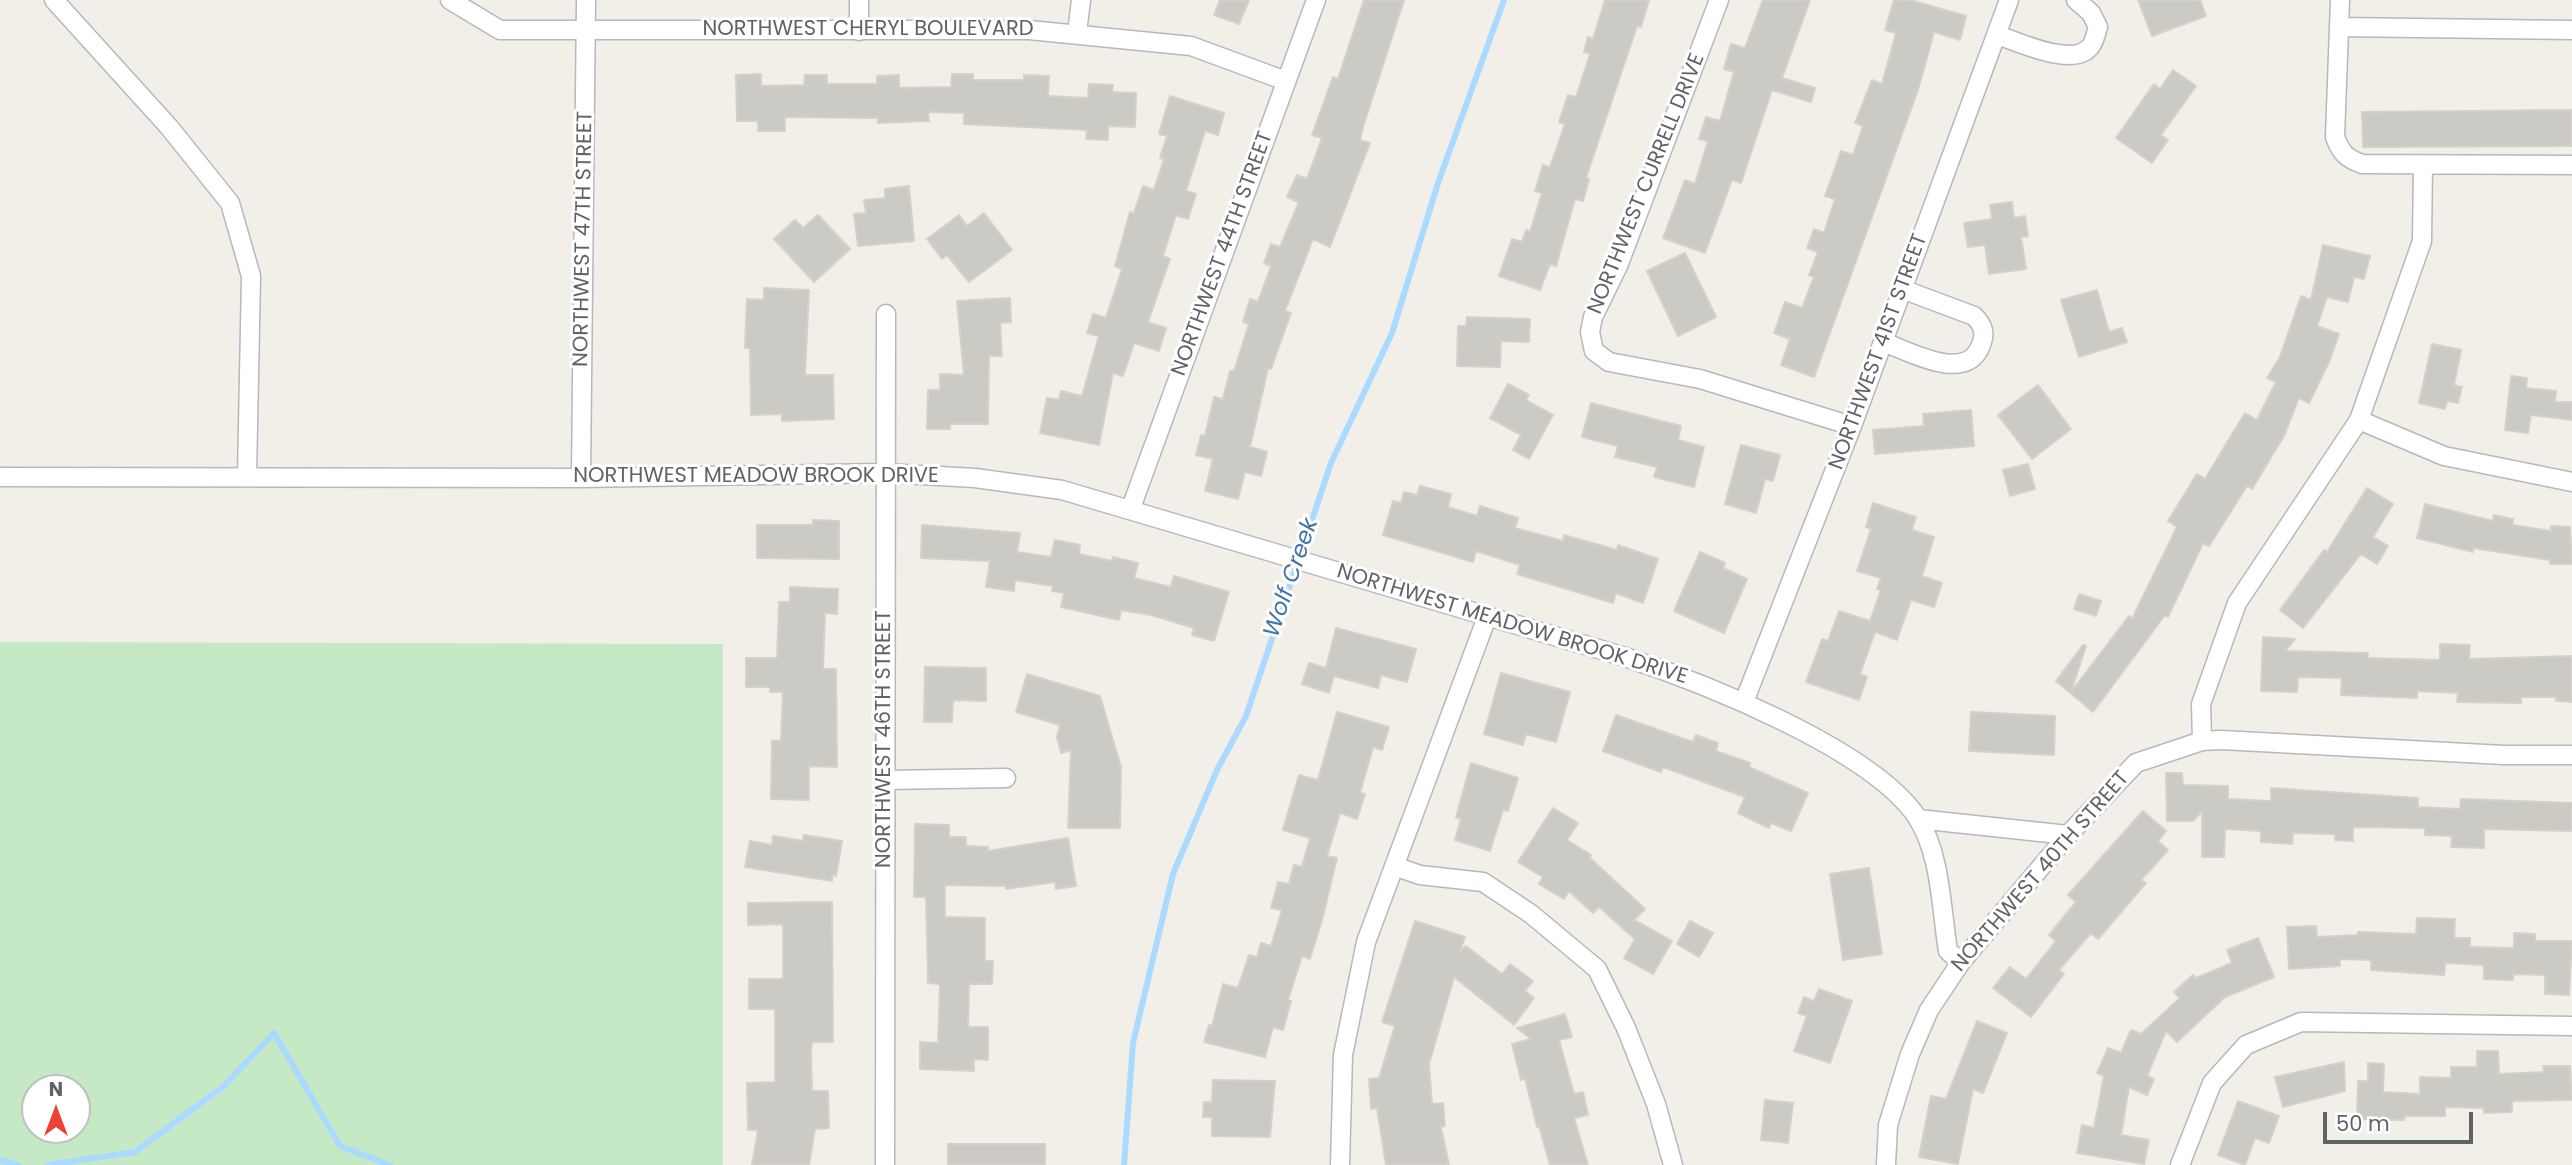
<!DOCTYPE html>
<html>
<head>
<meta charset="utf-8">
<style>
  body { margin:0 }
  #map { position:relative; width:2572px; height:1165px; overflow:hidden; background:#f1efe8; font-family:Poppins,sans-serif }
  canvas { display:block }
  .north { position:absolute; left:21px; top:1074px; width:70px; height:70px; box-sizing:border-box; background:#fff; border:2px solid #bfc1c3; border-radius:50%; rotate:0deg; font-size:19px; font-weight:700; line-height:28px; text-align:center; color:#5f6368 }
  .north::after { content:''; display:block; margin:auto; width:24px; height:32px; background:#ea4335; clip-path:polygon(50% 0,100% 100%,50% 72%,0 100%) }
  .scale { position:absolute; left:2323px; top:1112px; width:150px; height:32px; box-sizing:border-box; border:4px solid #5f6368; border-top:0; padding-left:9px; font-size:21px; line-height:24px; white-space:nowrap; color:#5f6368; -webkit-text-stroke:5px #fff; paint-order:stroke }
</style>
</head>
<body>
<div id="map">
<canvas width="2572" height="1165"></canvas>
<div class="north">N</div>
<div class="scale">50 m</div>
</div>
<script>
const ctx = document.querySelector('canvas').getContext('2d');
ctx.lineJoin = 'round';
function fill(path, color) {
  ctx.fillStyle = color;
  ctx.fill(path, 'evenodd');
}
function stroke(path, color, width, dash) {
  ctx.strokeStyle = color;
  ctx.lineWidth = width;
  ctx.lineCap = dash ? 'butt' : 'round';
  ctx.setLineDash(dash || []);
  ctx.stroke(path);
}
function label(font, color, halo, rows, align = 'center') {
  ctx.font = font + ' Poppins,sans-serif';
  ctx.lineWidth = 6;
  ctx.setLineDash([]);
  ctx.textBaseline = 'middle';
  ctx.strokeStyle = halo;
  ctx.fillStyle = color;
  for (const [text, x, y, turn = 0] of rows) {
    ctx.save();
    ctx.translate(x, y);
    ctx.rotate((+turn || 0) * Math.PI / 180);
    ctx.textAlign = isNaN(turn) ? turn : align;
    if (halo) ctx.strokeText(text, 0, 0);
    ctx.fillText(text, 0, 0);
    ctx.restore();
  }
}
fill(new Path2D(`
  M0,642L723,644V1165H0ZM35,1088H77V1130H35Z`), '#c5e8c5');
stroke(new Path2D(`
  M0,1160L19,1165
  M47,1165L135,1152L224,1086L274,1033L340,1146L390,1165
  M1124,1165L1133,1043L1173,874L1217,770L1246,716L1331,463L1392,333L1438,183L1504,0`), '#aadaff', 6);
const building = new Path2D(`
  M1220,0H1249L1239,24L1214,15Z
  M1364,0H1404L1363,127L1360,140L1370,143L1330,247L1313,239L1285,311L1291,313L1271,369L1268,368L1250,447L1267,452L1261,476L1245,472L1238,499L1205,491L1213,459L1196,455L1201,435L1205,436L1214,397L1223,399L1230,371H1234L1249,324L1243,322L1250,299L1258,302L1271,266L1264,263L1271,244L1280,247L1299,202L1287,197L1297,175L1307,179L1322,138L1312,135L1333,77L1338,79Z
  M1605,0H1649L1641,27L1637,26L1586,178L1589,179L1583,201L1575,199L1556,266L1550,264L1540,290L1499,276L1512,239L1522,242L1526,230L1530,232L1542,193L1535,191L1543,165L1550,167L1565,124L1559,122L1568,95L1576,97L1590,54L1584,52L1588,37L1593,39Z
  M1763,0H1810L1782,78L1815,88L1811,102L1772,90L1741,183L1732,180L1705,253L1663,238L1685,180L1695,184L1708,141L1699,139L1706,117L1720,121L1734,72L1724,69L1731,44L1745,48Z
  M1894,0H1910L1966,16L1960,40L1934,32L1918,90L1814,377L1781,365L1790,339L1774,333L1785,302L1802,308L1814,277L1809,275L1818,252L1807,248L1814,229L1824,233L1835,199L1825,196L1841,151L1853,155L1863,126L1855,123L1872,80L1882,84L1896,33L1885,30Z
  M2138,0H2200L2206,16L2152,36Z
  M2173,70L2196,86L2161,135L2168,140L2152,163L2116,138L2154,84L2160,89Z
  M761,74V86L804,85L805,75H827V84H877V76L899,75V88L951,87L952,74H973V80H1024V75L1049,76L1048,96L1088,98L1089,84L1113,85L1112,92L1136,93L1135,127L1108,126V140L1086,139L1087,130L964,124V113L928,112L929,121L878,123V118L785,117V131H758V121H737L736,75Z
  M1170,96L1224,113L1218,135L1205,131L1186,191L1196,194L1188,219L1176,215L1163,256L1170,259L1148,322L1166,328L1159,351L1134,343L1123,376L1113,373L1099,445L1040,433L1047,398L1059,400L1061,391L1082,396L1099,336L1087,333L1093,314L1106,318L1122,269L1115,266L1130,212L1134,213L1143,186L1154,190L1164,159L1160,158L1167,136L1159,134Z
  M2572,110V146L2363,147L2362,112Z
  M909,186L914,241L858,246L854,214L866,213L864,200L885,198V189Z
  M2012,202L2014,218L2025,216L2028,236L2021,237L2026,269L1989,274L1985,245L1968,247L1964,223L1992,219L1990,205Z
  M984,213L1012,250L969,282L947,255L942,259L927,239L959,215L967,226Z
  M818,215L850,249L814,282L774,239L795,220L803,228Z
  M2323,245L2370,256L2364,279L2354,277L2348,302L2327,297L2317,326L2339,334L2329,362L2309,403L2299,398L2284,436L2252,489L2247,486L2209,546L2203,543L2168,617L2165,615L2093,712L2056,681L2083,645L2086,646L2071,692L2129,616L2132,619L2177,527L2168,521L2197,474L2205,479L2245,413L2257,420L2276,382L2267,378L2280,357L2301,296L2311,300Z
  M1685,253L1716,317L1678,336L1647,271Z
  M764,288L809,290L805,375H833L834,419L782,421V414L751,415L750,348H745L747,299L764,300Z
  M2097,290L2109,332L2122,328L2127,342L2079,357L2061,300Z
  M1010,298L1011,322L1000,323L1002,356H989L988,424H950V429H927L928,390H940V374L964,375L957,301Z
  M1467,317L1530,319L1529,342L1501,341L1500,367L1457,366L1458,326H1466Z
  M2432,344L2461,350L2454,385L2462,387L2458,403L2447,401L2445,409L2419,403Z
  M2511,376L2527,378L2526,388L2556,391L2555,402H2572V420L2531,415L2528,433L2505,430Z
  M1508,384L1529,395L1526,400L1553,415L1529,459L1513,450L1521,435L1490,418Z
  M2038,385L2071,429L2032,459L1998,415Z
  M1591,403L1681,426L1678,440L1704,447L1694,487L1654,477L1657,467L1615,457L1618,446L1582,437Z
  M1971,410L1974,446L1875,454L1873,430L1924,426L1923,414Z
  M1741,445L1780,455L1773,481L1765,479L1756,513L1725,504Z
  M2028,464L2035,489L2010,496L2003,470Z
  M1420,486L1451,494L1448,507L1477,516L1480,506L1518,518L1515,528L1563,541L1564,535L1617,550L1618,545L1658,559L1643,603L1616,593L1613,603L1517,574L1520,565L1476,551L1473,562L1383,535L1393,501L1401,503L1404,492L1417,495Z
  M2367,488L2393,504L2373,537L2388,546L2377,564L2361,554L2303,628L2280,610L2324,550L2327,552Z
  M1873,503L1916,517L1912,530L1934,537L1922,576L1942,583L1934,607L1911,600L1897,640L1875,632L1860,674L1867,677L1859,700L1806,682L1822,639L1828,641L1839,611L1870,621L1881,590L1877,589L1881,578L1857,571L1871,529L1866,527Z
  M2425,504L2493,521L2494,515L2513,519L2512,525L2551,531V526L2570,527L2572,564H2550V560L2473,548V552L2417,538Z
  M813,520L839,521V559L757,558V525H813Z
  M922,525L1020,533L1017,552L1051,557L1055,540L1080,545L1079,554L1112,561L1113,557L1138,563L1134,578L1171,587L1174,576L1229,592L1214,641L1192,635L1194,628L1151,615L1121,610L1119,620L1061,607L1064,593L1052,591L1053,586L1015,580L1014,591L986,587L990,561L921,558Z
  M1700,552L1725,563L1723,568L1747,579L1724,633L1674,611Z
  M790,587L838,589L837,614L825,613L823,669H836L837,767L809,766V800L771,799L772,741H781L783,692H770V687H746V658H777L779,602H790Z
  M2079,594L2101,601L2096,616L2074,609Z
  M1336,628L1416,649L1407,682L1381,675L1378,688L1334,676L1329,693L1302,684L1309,663L1326,668Z
  M2263,637L2295,639L2285,651L2368,653L2367,658L2440,660V644L2470,645L2469,659L2572,656V702L2556,701V697H2521V703L2457,702L2458,693L2417,691V698L2341,695L2342,678L2298,677L2297,692L2261,691Z
  M925,667L986,668V701L953,700L952,722H924Z
  M1501,673L1570,692L1556,742L1526,734L1523,745L1484,734Z
  M1027,674L1100,696L1121,767L1120,828H1068L1071,750L1061,753L1057,737L1060,725L1016,712Z
  M1337,712L1389,727L1382,750L1373,747L1360,793L1365,794L1357,819L1340,813L1327,856L1337,858L1322,920L1310,959L1302,956L1288,1000L1291,1001L1283,1030L1273,1027L1265,1057L1204,1042L1209,1025L1212,1026L1223,984L1238,988L1249,955L1257,957L1261,943L1271,946L1282,910L1271,908L1278,882L1289,884L1294,865L1302,867L1310,838L1283,830L1299,775L1318,780Z
  M1971,712L2055,716L2054,755L1969,751Z
  M1616,715L1693,742L1696,735L1718,743L1716,751L1750,763L1749,767L1808,793L1791,831L1771,823L1769,828L1738,813L1745,797L1663,767L1661,772L1603,751Z
  M1471,763L1518,778L1508,811L1503,810L1490,851L1455,840L1461,819L1456,817Z
  M2166,773H2182L2183,785L2228,786V799L2271,801V788L2418,798V807L2460,809L2461,799L2572,803V831L2484,829V848L2451,847L2452,836L2425,835V828L2353,827V841L2335,840V834L2293,833L2292,844L2261,842V831L2225,829L2224,857H2202V811L2193,821H2167Z
  M1553,808L1578,823L1567,840L1591,855L1590,858L1645,909L1634,920L1672,941L1653,974L1624,958L1635,939L1599,907L1593,913L1569,891L1564,899L1539,884L1543,877L1518,862Z
  M2143,811L2166,831L2158,841L2168,850L2141,880L2146,883L2098,939L2091,933L2059,970L2064,974L2031,1017L1993,988L2010,967L2026,979L2056,941L2049,935L2076,902L2068,895Z
  M915,824L949,825V837H966V846L988,847V851L1068,838L1076,886L1056,889L1055,882L1006,889V886L945,885V917L985,918V961H993L992,984H969L968,1027H988V1060L974,1059V1071L920,1069V1042L938,1043L940,984L928,983L926,897H914Z
  M804,835L842,841L836,876L832,875V881L745,867L750,841L772,845L773,836L803,841Z
  M1869,868L1882,954L1843,960L1830,874Z
  M832,902L833,1042H812L811,1053L812,1091H828L829,1128L815,1129L809,1165H752L758,1130H748L747,1083L775,1082V1009H749V979H783V924L748,925V903Z
  M2417,918L2455,919L2454,938H2470V947L2514,948V933L2535,934V941H2572L2569,995L2545,994V975L2513,974V980L2484,979V965L2445,963L2444,975L2371,970V960L2340,959V966L2289,969L2287,927L2316,926L2317,937L2358,935V932L2416,934Z
  M1415,921L1465,937L1460,951L1466,946L1502,974L1510,964L1533,981L1525,991L1534,998L1514,1025L1454,977L1429,1064L1432,1104L1443,1103L1445,1126L1441,1127L1449,1165H1386L1377,1108L1371,1109L1369,1079L1379,1078L1395,1026L1382,1022Z
  M1690,921L1713,933L1699,957L1677,944Z
  M2258,938L2274,977L2225,997L2177,1042L2166,1031L2147,1076L2154,1079L2147,1095L2129,1087L2121,1135L2149,1140L2144,1164L2077,1153L2082,1125L2094,1128L2104,1076L2097,1073L2108,1048L2121,1053L2131,1030L2141,1034L2180,998L2174,992L2193,975L2196,978L2232,963L2227,950Z
  M1819,989L1852,1001L1830,1063L1794,1051L1807,1016L1798,1013L1804,997L1814,1001Z
  M1565,1014L1572,1037L1559,1040L1574,1094L1583,1092L1588,1115L1574,1118L1588,1165H1550L1539,1126L1537,1127L1525,1078L1521,1080L1512,1044L1531,1039L1517,1028Z
  M1977,1021L2007,1033L1983,1093L1973,1089L1958,1164L1919,1157L1931,1096L1946,1099Z
  M2477,1051H2498L2499,1074L2544,1072L2543,1066H2570L2572,1100L2512,1101V1112L2484,1113V1108L2445,1107V1116H2405L2404,1120L2357,1119L2358,1081H2368V1063L2384,1064L2383,1092L2420,1094V1077L2451,1078V1067H2477Z
  M2344,1062L2345,1091L2283,1107L2275,1077Z
  M1213,1080L1275,1081L1270,1137L1212,1136V1117H1203L1204,1102H1212Z
  M1765,1100L1793,1103L1788,1143L1761,1140Z
  M2238,1101L2279,1116L2269,1143L2255,1138L2245,1165L2218,1155Z
  M948,1144H1045V1165H948Z`);
fill(building, '#cccac5');
stroke(building, '#d6d1c6', 2);
const street = new Path2D(`
  M54,0L169,127L230,203L251,276L247,475
  M450,0L500,30H1029L1191,46L1286,81
  M859,0V31
  M1719,0L1618,266L1593,317L1590,332L1594,351L1609,362L1700,379L1852,426
  M2340,0L2335,137C2341,153 2346,158 2362,164L2572,165
  M2339,27L2572,30
  M1077,33L1081,0
  M1997,35C2019,42 2071,67 2089,48C2094,44 2096,33 2098,27L2091,13L2076,0
  M1883,342C1911,352 1966,384 1981,345C1986,333 1983,325 1974,316L1902,289
  M2359,420L2444,456L2572,482
  M0,477L581,478L885,473L975,478L1062,490L1622,656C1701,682 1870,748 1917,817C1941,854 1941,908 1948,951L1961,962
  M581,478L586,0
  M1131,508L1316,0
  M1744,702L1852,426L2009,0
  M2202,741L2201,704L2237,603L2359,420L2422,241L2423,165
  M885,780L1006,778
  M1918,819L2068,835
  M1394,866L1420,875L1483,882L1531,914L1597,969L1626,1028L1656,1104L1673,1165
  M885,1165L886,314
  M1340,1165L1343,1055L1366,942L1487,617
  M1886,1165L1888,1125L1910,1054L1929,1010L1961,962L2068,835L2136,763L2202,741L2221,740L2504,755H2572
  M2180,1165L2212,1083L2246,1045L2301,1022L2572,1026`);
stroke(street, '#b5b8bc', 21);
stroke(street, '#fff', 18);
label('21px', '#5f6368', '#fff', [
  ["NORTHWEST CHERYL BOULEVARD",868,30],
  ["NORTHWEST CURRELL DRIVE",1647,184,-68],
  ["NORTHWEST 47TH STREET",584,239,-89],
  ["NORTHWEST 44TH STREET",1223,254,-70],
  ["NORTHWEST 41ST STREET",1879,352,-70],
  ["NORTHWEST MEADOW BROOK DRIVE",756,477],
  ["NORTHWEST MEADOW BROOK DRIVE",1512,625,17],
  ["NORTHWEST 46TH STREET",885,739,-90],
  ["NORTHWEST 40TH STREET",2041,872,-49]
]);
label('italic 23px', '#4174aa', '#fff', [
  ["Wolf Creek",1292,578,-71]
]);
</script>
</body>
</html>
